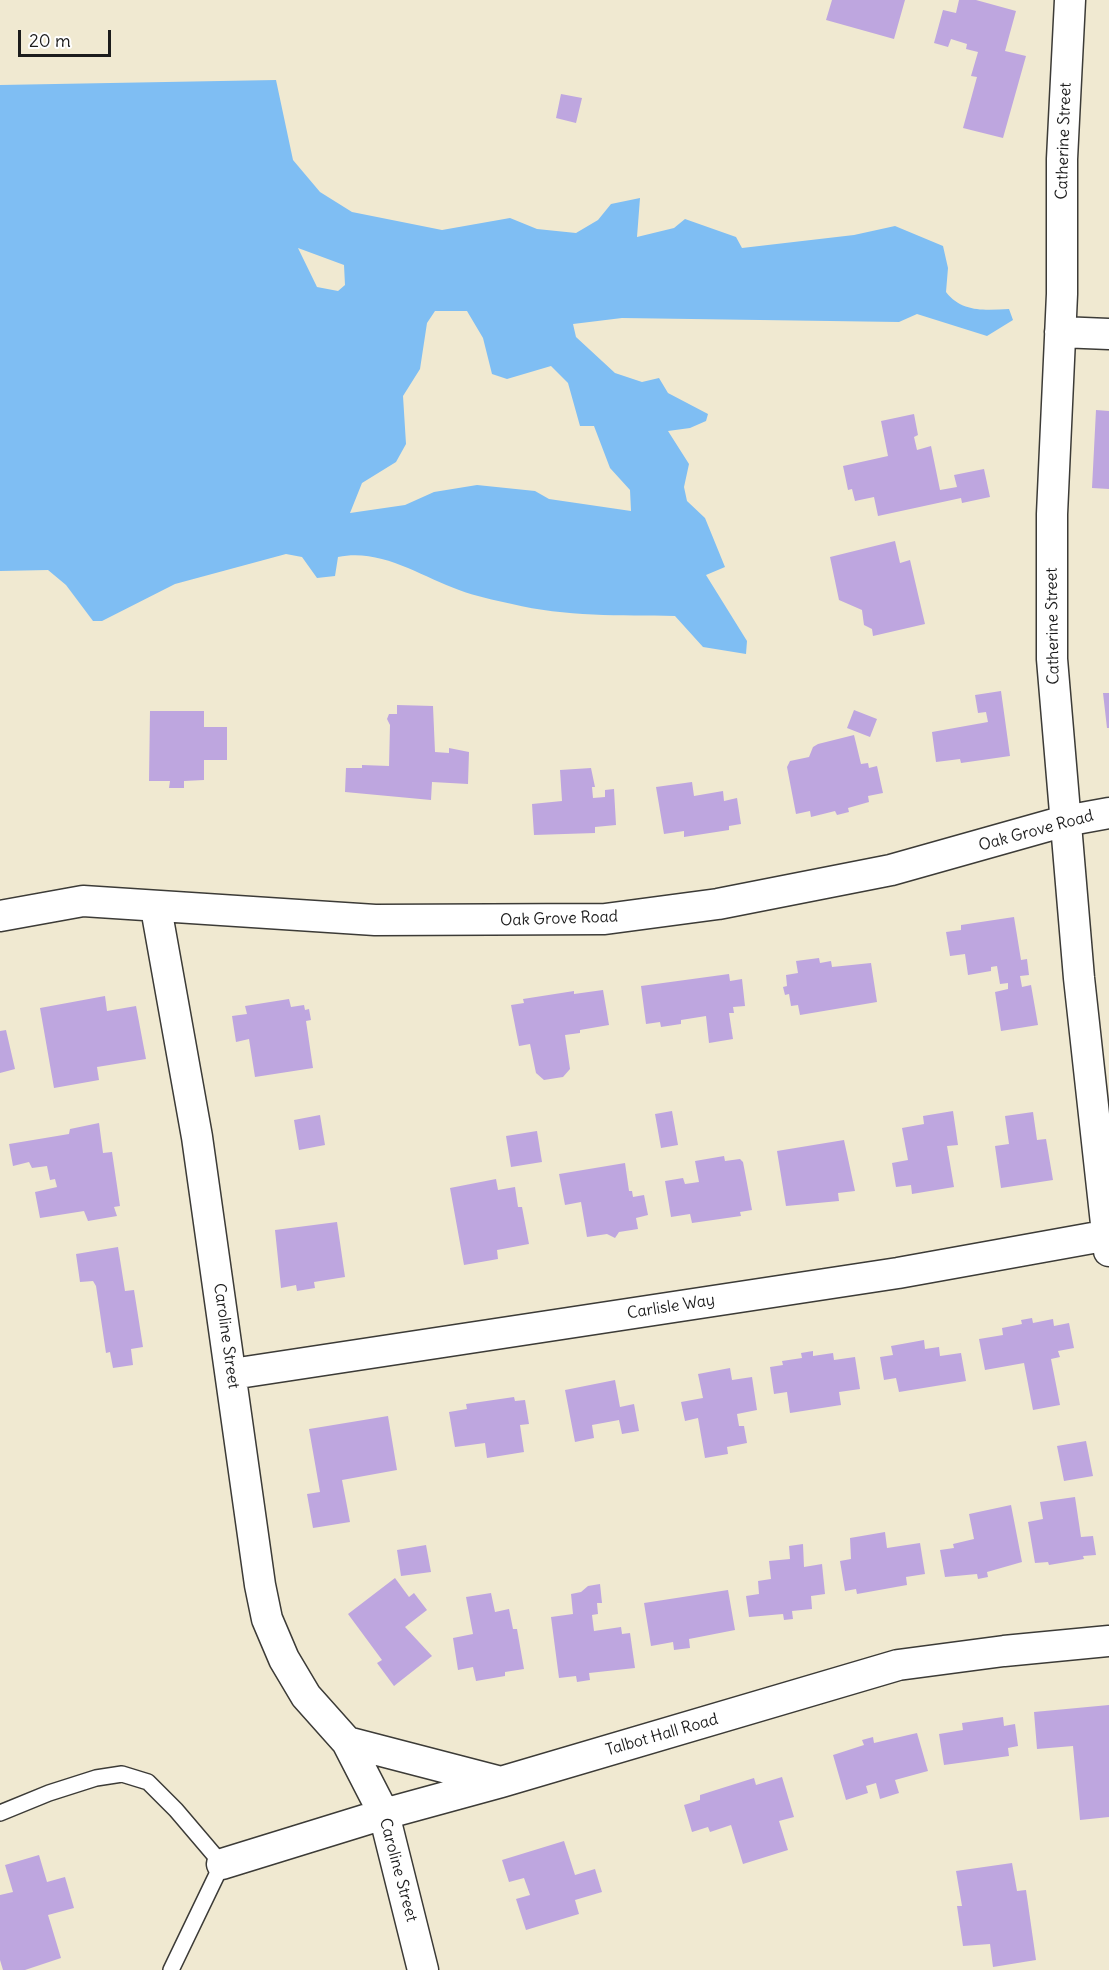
<!DOCTYPE html>
<html>
<head>
<meta charset="utf-8">
<style>
  body { margin:0 }
  #map { position:relative; width:1109px; height:1970px; overflow:hidden; background:#f0e9d1; font-family:Delius,sans-serif }
  canvas { display:block }
  .scale { position:absolute; left:18px; top:30px; width:93px; height:27px; box-sizing:border-box; border:3px solid #1c1c1c; border-top:0; padding-left:8px; font-size:18px; line-height:21px; white-space:nowrap; color:#1c1c1c; -webkit-text-stroke:4px #fff; paint-order:stroke }
</style>
</head>
<body>
<div id="map">
<canvas width="1109" height="1970"></canvas>
<div class="scale">20 m</div>
</div>
<script>
const ctx = document.querySelector('canvas').getContext('2d');
ctx.lineJoin = 'round';
function fill(path, color) {
  ctx.fillStyle = color;
  ctx.fill(path, 'evenodd');
}
function stroke(path, color, width, dash) {
  ctx.strokeStyle = color;
  ctx.lineWidth = width;
  ctx.lineCap = dash ? 'butt' : 'round';
  ctx.setLineDash(dash || []);
  ctx.stroke(path);
}
function label(font, color, halo, rows, align = 'center') {
  ctx.font = font + ' Delius,sans-serif';
  ctx.lineWidth = 6;
  ctx.setLineDash([]);
  ctx.textBaseline = 'middle';
  ctx.strokeStyle = halo;
  ctx.fillStyle = color;
  for (const [text, x, y, turn = 0] of rows) {
    ctx.save();
    ctx.translate(x, y);
    ctx.rotate((+turn || 0) * Math.PI / 180);
    ctx.textAlign = isNaN(turn) ? turn : align;
    if (halo) ctx.strokeText(text, 0, 0);
    ctx.fillText(text, 0, 0);
    ctx.restore();
  }
}
fill(new Path2D(`
  M276,80L293,160L320,192L352,212L442,230L510,218L537,229L576,233L598,220L611,204L640,198L637,237L674,228L685,219L736,237L742,248L854,235L895,226L943,246L948,268L946,292C962,313 986,310 1009,309L1013,320L987,336L917,314L899,322L622,318L573,324L576,337L615,373L642,382L659,378L668,393L708,414L706,421L690,428L668,431L689,464L684,487L687,501L705,518L725,567L706,575L747,641L746,654L703,647L675,616C621,615 565,617 512,604C494,600 475,596 459,590C420,576 381,548 338,557L335,576L317,578L302,557L286,554L175,584L102,621H93L66,585L48,570L0,571V85ZM298,248L344,265L345,285L338,291L317,287ZM435,311H467L483,338L492,374L507,379L551,366L568,383L580,426H594L610,468L630,490L631,511L549,499L535,491L477,485L434,492L405,505L350,513L362,483L396,462L406,444L403,396L420,369L427,323Z`), '#7fbef3');
fill(new Path2D(`
  M832,0H905L894,39L826,20Z
  M959,0H976L1016,11L1005,51L1026,56L1003,138L963,128L977,77L971,76L978,52L966,49L967,44L951,39L948,47L934,43L943,10L956,13Z
  M561,94L582,98L576,123L556,118Z
  M1096,410L1109,411V489L1092,488Z
  M914,414L918,435L914,437L917,450L931,446L940,490L957,487L954,475L984,469L990,497L962,503L961,498L878,516L874,497L855,501L852,489L848,490L843,466L888,456L881,421Z
  M895,541L900,563L910,560L925,624L873,636L872,629L864,625L862,610L839,600L830,557Z
  M1001,691L1010,756L961,763L960,759L936,762L932,732L988,722L986,712L978,713L975,695Z
  M1103,693H1109V728H1107Z
  M397,705L433,706L435,752L449,753V748L469,752L468,784L432,782L431,800L345,792L346,768H362V765L389,766L390,725L387,719L389,714H397Z
  M854,710L877,719L870,737L847,728Z
  M150,711H204V727H227V760H204V780L184,781V788H169L170,781H149Z
  M854,735L861,764L868,763L869,768L877,766L883,793L868,796L869,802L848,808L849,812L837,815L835,811L811,817L810,811L796,814L787,767L790,761L809,757L813,747L818,744Z
  M591,768L595,787H592L593,798L605,797V790L614,789L616,825L595,827V833L534,835L532,804L562,801L560,770Z
  M692,782L694,796L723,791L724,801L737,798L741,824L729,826V830L684,837V831L664,834L656,787Z
  M1014,917L1021,960L1027,959L1029,975L1020,976L1022,987L1031,985L1038,1025L1001,1031L995,992L1008,989V983L1000,984L997,966L991,967V971L968,975L965,954L950,956L946,932L961,930V925Z
  M819,958L820,963L831,961L832,967L871,963L877,1002L800,1015L798,1005L791,1006L789,994L785,995L783,987L787,986L786,975L798,973L796,961Z
  M729,974L730,981L742,979L745,1006L733,1007L734,1013H729L733,1039L709,1043L706,1016L681,1020V1024L661,1027L660,1022L646,1024L641,986Z
  M603,990L609,1025L580,1030V1033L565,1035L570,1069L563,1077L544,1080L536,1073L530,1044L519,1046L511,1005L524,1003L523,999L574,991V994Z
  M105,996L107,1011L136,1006L146,1059L97,1067L99,1080L54,1088L40,1008Z
  M289,999L291,1007L304,1005L305,1010L309,1009L311,1020L306,1021L313,1068L255,1077L249,1039L236,1042L232,1016L247,1014L245,1006Z
  M6,1030L15,1069L0,1073V1031Z
  M672,1111L678,1145L661,1148L655,1114Z
  M953,1111L958,1145L947,1146L954,1187L912,1194L911,1185L896,1187L892,1163L908,1160L902,1128L924,1124L923,1116Z
  M1033,1112L1037,1140L1046,1139L1053,1180L1001,1188L995,1146L1009,1144L1005,1116Z
  M320,1115L325,1145L299,1150L294,1120Z
  M99,1123L103,1153L112,1152L120,1206L114,1207L117,1216L88,1221L84,1211L40,1218L35,1192L57,1187L55,1179L50,1180L47,1166L32,1168L29,1162L13,1166L9,1144L69,1134L70,1129Z
  M537,1131L542,1162L511,1167L506,1136Z
  M844,1140L855,1191L838,1193L839,1201L786,1206L777,1151Z
  M724,1156L725,1161L740,1159L743,1162L752,1210L740,1212L741,1216L692,1223L690,1214L671,1217L665,1181L683,1178L685,1184L699,1182L695,1161Z
  M625,1163L629,1191H632L633,1197L644,1195L648,1215L636,1218L638,1229L619,1232L615,1238L607,1234L587,1237L581,1202L565,1205L559,1174Z
  M496,1179L498,1190L515,1187L518,1207H522L529,1244L497,1250L498,1259L464,1265L450,1188Z
  M337,1222L345,1277L314,1282L315,1288L297,1291L296,1285L281,1288L275,1230Z
  M118,1247L125,1291L134,1290L143,1347L131,1349L133,1365L113,1368L110,1352L106,1353L96,1286L93,1281L80,1282L76,1254Z
  M1032,1318L1033,1323L1053,1319L1054,1326L1069,1323L1074,1348L1058,1351L1060,1357L1051,1359L1060,1405L1033,1410L1024,1363L985,1370L979,1339L1003,1335L1002,1328L1022,1324L1021,1320Z
  M924,1340L925,1349L939,1347L940,1356L961,1353L966,1381L899,1392L896,1378L884,1380L880,1357L893,1355L891,1346Z
  M813,1351V1356L833,1353L834,1360L855,1357L860,1389L839,1392L841,1405L790,1413L787,1392L774,1394L770,1367L783,1365L782,1361L802,1358L801,1353Z
  M730,1368L732,1380L752,1377L757,1410L737,1414L739,1426H744L747,1443L727,1447L728,1454L705,1458L698,1418L685,1421L681,1402L703,1398L698,1374Z
  M615,1380L620,1407L634,1404L639,1431L622,1434L619,1420L592,1425L594,1438L575,1442L565,1390Z
  M514,1397L515,1401L525,1400L529,1424L520,1425L524,1452L487,1458L485,1443L455,1447L449,1412L467,1409L466,1404Z
  M388,1416L397,1470L342,1480L350,1522L313,1528L307,1494L320,1492L309,1429Z
  M1086,1441L1093,1476L1064,1481L1057,1446Z
  M1075,1497L1081,1537L1093,1536L1096,1555L1083,1556L1084,1559L1049,1565L1048,1562L1035,1563L1028,1522L1043,1519L1040,1502Z
  M1011,1505L1022,1562L987,1572L988,1577L978,1579L977,1574L945,1577L940,1550L954,1548L953,1544L974,1539L969,1514Z
  M885,1532L887,1548L920,1543L925,1574L906,1577L907,1585L857,1594L856,1589L845,1591L840,1561L851,1559L850,1538Z
  M803,1544L804,1567L822,1564L825,1594L811,1596L812,1609L792,1611L793,1619L784,1620L783,1614L749,1617L746,1596L759,1594L758,1581L771,1579L769,1561L790,1559L789,1546Z
  M426,1545L431,1572L401,1576L397,1550Z
  M395,1578L409,1597L414,1593L427,1610L405,1627L432,1656L394,1686L377,1663L382,1660L348,1614Z
  M600,1584L602,1603H597L598,1614L592,1615L594,1631L621,1627L622,1634L630,1633L635,1668L589,1673L590,1680L577,1682L576,1676L559,1678L551,1617L573,1614L571,1594L581,1592L588,1586Z
  M728,1590L735,1630L689,1639L690,1648L674,1650L673,1642L651,1646L644,1603Z
  M491,1593L495,1612L509,1609L513,1629H517L524,1669L505,1672V1676L476,1681L473,1667L458,1670L453,1638L473,1634L466,1597Z
  M1109,1705V1817L1080,1820L1073,1746L1037,1749L1034,1712Z
  M1003,1717L1004,1726L1015,1724L1018,1746L1008,1748L1009,1756L944,1765L939,1734L963,1730L962,1723Z
  M917,1733L928,1771L895,1780L899,1793L880,1799L876,1783L866,1786L868,1793L846,1800L833,1755L864,1745L862,1740L873,1737L874,1743Z
  M782,1777L794,1817L779,1821L788,1850L743,1864L731,1825L710,1832L708,1827L692,1832L684,1805L700,1800V1795L754,1778L756,1785Z
  M564,1841L575,1875L595,1869L602,1892L575,1900L579,1914L526,1930L516,1899L530,1895L524,1878L509,1882L502,1860Z
  M39,1855L47,1882L65,1877L74,1908L48,1915L61,1958L25,1970H3L0,1960V1895L13,1892L5,1865Z
  M1012,1863L1017,1891L1026,1890L1036,1960L993,1967L990,1944L963,1946L957,1906H962L956,1871Z`), '#bea6df');
const lane = new Path2D(`
  M0,1813L49,1793L96,1778L122,1774L148,1782L176,1810L222,1864L171,1970`);
const street = new Path2D(`
  M1070,0L1062,159V294L1052,514V659L1079,978L1109,1251
  M1060,332L1109,334
  M156,908L197,1137L260,1585L267,1619L284,1659L306,1696L347,1742L501,1782
  M0,916L83,901L375,920L605,919L718,904L891,870L1065,821L1109,813
  M232,1374L898,1273L1109,1235
  M347,1742L384,1814L423,1970
  M222,1864L384,1814L501,1782L898,1665L1004,1651L1109,1641`);
stroke(lane, '#3c3b37', 18);
stroke(street, '#3c3b37', 33);
stroke(lane, '#fff', 15);
stroke(street, '#fff', 30);
label('16px', '#1c1c1c', '#fff', [
  ["Catherine Street",1064,141,-88],
  ["Catherine Street",1053,626,-91],
  ["Oak Grove Road",1036,831,-15],
  ["Oak Grove Road",559,919,-2],
  ["Carlisle Way",671,1307,-9],
  ["Caroline Street",226,1336,82],
  ["Talbot Hall Road",662,1735,-16],
  ["Caroline Street",398,1870,75]
]);
</script>
</body>
</html>
